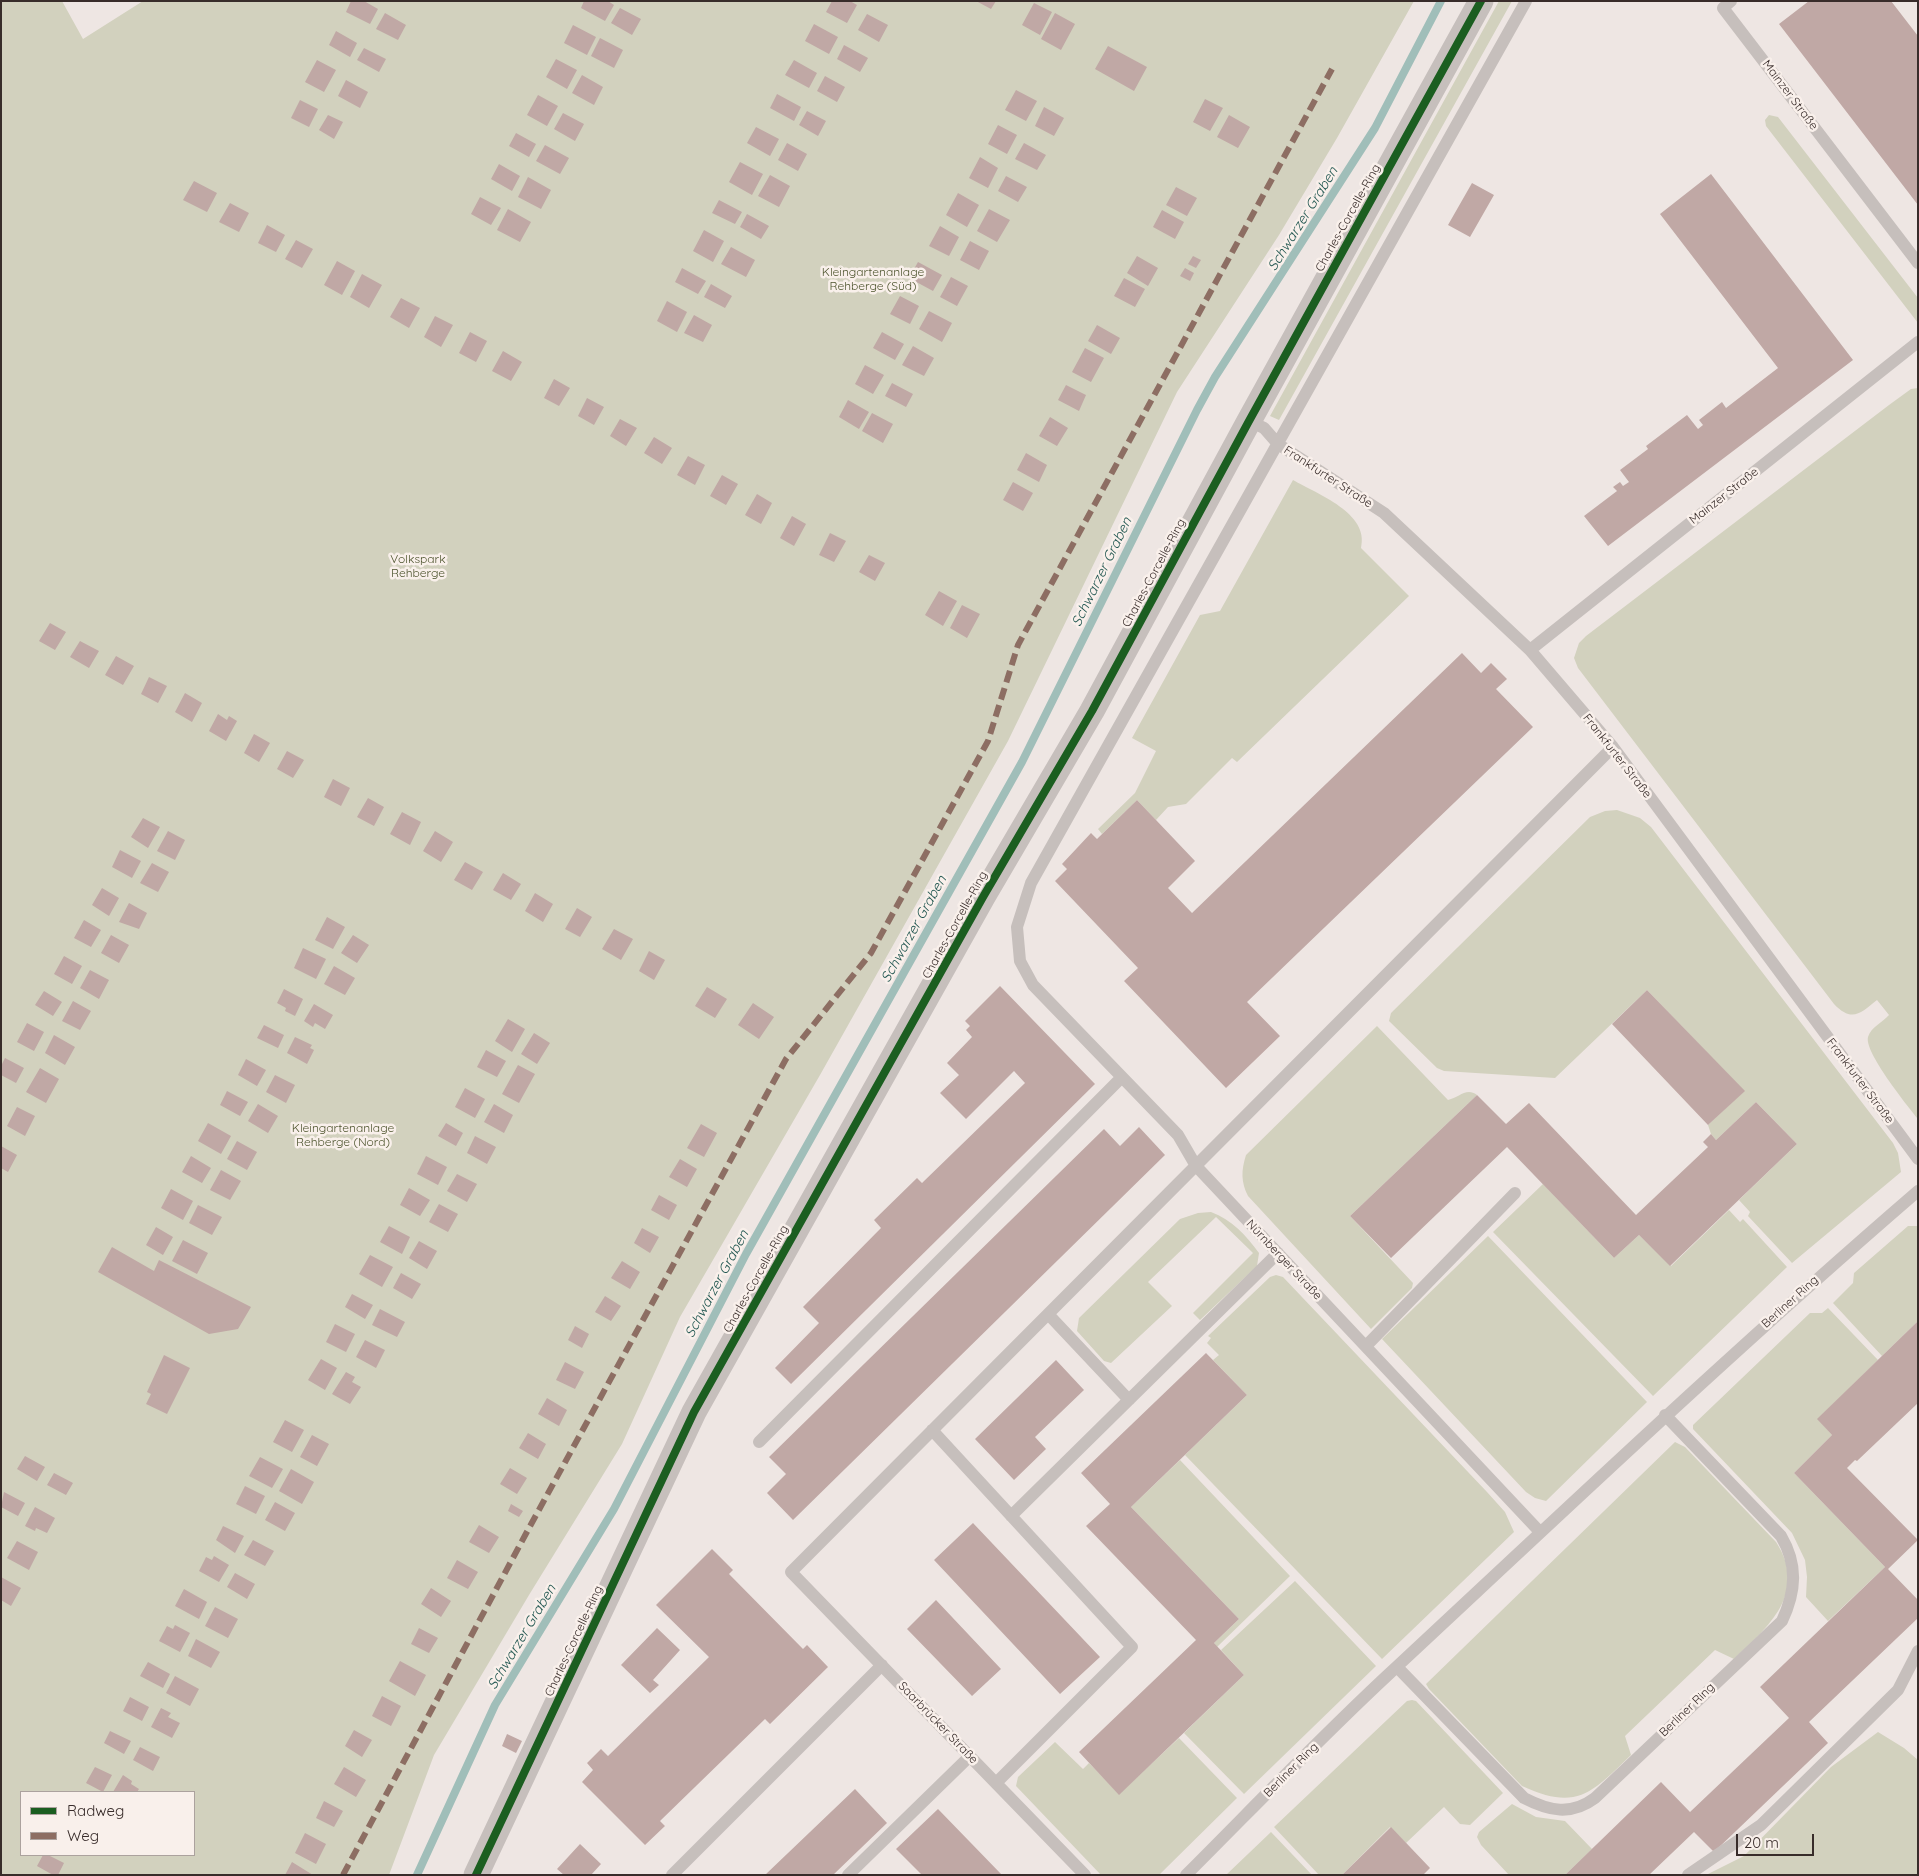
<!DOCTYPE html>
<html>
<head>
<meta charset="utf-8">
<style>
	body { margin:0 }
	#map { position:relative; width:1919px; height:1876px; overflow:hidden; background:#eee6e3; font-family:Quicksand,sans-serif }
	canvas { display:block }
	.frame { position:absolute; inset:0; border:2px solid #382c2a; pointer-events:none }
	.legend { position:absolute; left:20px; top:1791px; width:175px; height:65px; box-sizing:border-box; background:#f9f0eb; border:1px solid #aca29e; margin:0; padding:6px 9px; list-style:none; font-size:15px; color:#382c2a }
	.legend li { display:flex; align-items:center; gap:10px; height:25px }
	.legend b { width:25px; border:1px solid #aca29e }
	.scale { position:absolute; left:1736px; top:1834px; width:78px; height:22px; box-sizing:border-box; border:2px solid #382c2a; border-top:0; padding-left:6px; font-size:15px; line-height:18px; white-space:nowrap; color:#382c2a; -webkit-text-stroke:4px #f9f0eb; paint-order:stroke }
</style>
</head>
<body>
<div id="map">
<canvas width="1919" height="1876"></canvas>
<div class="frame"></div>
<ul class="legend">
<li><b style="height:6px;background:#1b5e20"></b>Radweg</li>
<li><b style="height:6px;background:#8d6e63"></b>Weg</li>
</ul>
<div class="scale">20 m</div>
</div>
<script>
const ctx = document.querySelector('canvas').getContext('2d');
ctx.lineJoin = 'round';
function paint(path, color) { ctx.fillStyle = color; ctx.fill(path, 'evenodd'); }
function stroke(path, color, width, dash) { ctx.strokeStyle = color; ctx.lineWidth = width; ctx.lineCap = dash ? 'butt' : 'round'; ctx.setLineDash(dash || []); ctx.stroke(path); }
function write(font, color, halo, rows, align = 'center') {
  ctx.font = font + ' Quicksand,sans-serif'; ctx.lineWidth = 5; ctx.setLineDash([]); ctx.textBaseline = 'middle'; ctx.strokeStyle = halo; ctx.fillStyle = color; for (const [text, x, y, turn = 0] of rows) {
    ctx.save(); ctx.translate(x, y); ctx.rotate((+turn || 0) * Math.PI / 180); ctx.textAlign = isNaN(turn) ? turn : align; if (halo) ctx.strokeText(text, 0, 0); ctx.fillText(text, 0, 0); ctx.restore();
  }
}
const green = new Path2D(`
	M1 1H62L83 39 143 1H1414L1337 138 1279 235 1177 392 1008 741 820 1075 680 1317 622 1444 529 1595 434 1755 389 1875H1ZM21 1792H194V1855H21Z
	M1499 1H1512L1279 420 1270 416Z
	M1769 115 1778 117 1918 298V323L1766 126 1765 120Z
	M1918 388V1119C1907 1105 1864 1052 1868 1037 1871 1027 1883 1022 1889 1015L1877 1000C1861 1013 1852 1023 1834 1004L1578 668 1574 658 1579 643 1586 636 1889 405 1911 389Z
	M1293 480C1317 494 1370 513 1361 548L1409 596 1237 762 1232 758 1186 804 1168 807 1156 820 1137 800 1102 834 1098 829 1135 793 1156 751 1132 738 1200 615 1220 611Z
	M1617 810 1640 818 1651 827 1893 1143 1898 1153 1901 1172 1792 1263 1748 1216 1750 1212 1739 1200 1797 1144 1756 1102 1716 1140 1711 1134 1708 1125 1744 1091 1647 990 1555 1078 1444 1071 1437 1068 1389 1021 1391 1013 1590 817 1605 811Z
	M1377 1026 1448 1100C1459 1098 1466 1087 1477 1095L1350 1216 1413 1283 1412 1288 1371 1329 1248 1196C1241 1182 1241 1171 1246 1155Z
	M1543 1184 1614 1258 1639 1235 1671 1266 1729 1210 1740 1222 1743 1219 1787 1267 1653 1396 1493 1232Z
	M1211 1212C1232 1220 1246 1235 1259 1253L1257 1266 1200 1320 1193 1313 1253 1253 1216 1217 1148 1282 1172 1306 1111 1363 1104 1361 1077 1331 1079 1318 1180 1219 1198 1213Z
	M1908 1226H1918V1321L1882 1356 1833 1303 1853 1283 1854 1273Z
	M1488 1236 1647 1402 1546 1501 1535 1498 1526 1492 1382 1339Z
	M1276 1275 1283 1277 1487 1492 1505 1512 1514 1532 1382 1659 1185 1455 1247 1395 1213 1360 1219 1355 1207 1343 1211 1338 1208 1336 1270 1277Z
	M1828 1308 1878 1360 1818 1419 1832 1435 1794 1473 1885 1567 1828 1621 1806 1597 1807 1577 1805 1560 1792 1533 1693 1429V1425L1810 1313H1822Z
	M1675 1442 1685 1447 1776 1542C1809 1593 1768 1627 1734 1659L1715 1650 1625 1736 1631 1755C1592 1792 1578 1812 1522 1786L1429 1689 1426 1684Z
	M1180 1460 1290 1576 1217 1647 1214 1643 1239 1619 1131 1507Z
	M1295 1581 1376 1666 1244 1794 1184 1733 1244 1675 1221 1650Z
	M1412 1700 1416 1701 1503 1793 1470 1825 1460 1824 1444 1807 1406 1843 1390 1827 1342 1875H1319L1274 1827 1407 1701Z
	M1878 1732 1904 1748 1918 1760V1875H1706L1744 1856 1831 1767Z
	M1179 1738 1237 1798 1159 1875H1101L1016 1786 1018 1777 1055 1742 1083 1769 1089 1763 1119 1794Z
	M1512 1804 1536 1817 1565 1821 1592 1849 1565 1875H1509L1481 1845 1477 1837 1479 1832Z
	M1271 1832 1312 1875H1226Z`);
const stream = new Path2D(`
	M417 1875 495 1705 614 1509 746 1254 1022 762 1197 410 1215 377 1375 128 1441 1`);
const building = new Path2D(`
	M351 1H364L378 9 370 24 346 12Z
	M584 1H608L614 5 605 21 581 8Z
	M832 1H850L857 5 847 23 826 12Z
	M976 1H996L991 9Z
	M1809 1H1891L1918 36V205L1779 24Z
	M1034 3 1052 12 1040 35 1022 25Z
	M620 8 641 19 632 35 611 23Z
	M385 13 406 25 398 40 376 29Z
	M1055 13 1075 24 1061 50 1041 39Z
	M867 14 888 25 879 42 858 30Z
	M814 24 838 37 829 54 805 41Z
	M573 25 596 37 587 55 564 43Z
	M336 31 357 43 350 57 329 45Z
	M600 38 623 50 614 68 591 56Z
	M844 45 868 58 860 72 837 59Z
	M1108 46 1147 67 1134 91 1095 69Z
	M364 48 386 59 379 72 357 60Z
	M556 59 577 70 567 89 546 77Z
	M317 60 336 70 324 92 305 82Z
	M794 60 817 73 809 88 785 75Z
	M582 75 603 87 594 105 572 93Z
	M825 76 845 87 837 102 817 91Z
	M346 80 368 92 360 108 338 96Z
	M1016 90 1037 101 1026 121 1005 110Z
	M777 94 801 107 794 121 770 108Z
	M538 95 558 106 547 126 527 115Z
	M1205 99 1223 108 1210 131 1193 122Z
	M300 100 318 109 309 127 291 118Z
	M1044 107 1064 118 1054 136 1035 126Z
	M807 111 826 121 818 136 799 125Z
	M563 113 584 124 575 141 554 129Z
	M328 115 343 122 334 139 319 130Z
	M1229 115 1250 127 1238 148 1217 137Z
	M998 125 1017 135 1007 154 988 144Z
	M756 127 779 139 770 156 747 143Z
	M516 133 536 144 529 157 509 146Z
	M787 143 807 154 798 171 778 160Z
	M1024 143 1046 155 1037 170 1015 159Z
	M545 145 569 158 560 174 536 161Z
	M980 157 998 168 988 188 969 178Z
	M740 162 763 174 752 195 729 182Z
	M499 164 520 176 512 191 491 179Z
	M1711 174 1853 360 1608 546 1584 516 1617 491 1613 487 1620 482 1623 486 1629 482 1620 470 1648 449 1646 446 1687 415 1698 429 1703 425 1699 420 1722 402 1726 408 1778 368 1660 214Z
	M770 175 790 186 779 207 758 196Z
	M1006 176 1027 187 1018 202 998 191Z
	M528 177 551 190 541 209 518 197Z
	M194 181 217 193 207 212 183 200Z
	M1472 183 1494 195 1470 237 1448 225Z
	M1176 187 1197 198 1187 216 1166 205Z
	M958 193 979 205 967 227 946 215Z
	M480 197 501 208 491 225 471 214Z
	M719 200 742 212 735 224 712 213Z
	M230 203 249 213 239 232 219 222Z
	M508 209 531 222 520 242 497 230Z
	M989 209 1010 220 997 242 977 231Z
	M1162 210 1184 222 1175 239 1153 227Z
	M747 214 769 226 761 239 740 227Z
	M267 225 285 235 276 252 258 243Z
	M940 226 959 237 949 256 929 246Z
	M704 230 724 241 713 262 693 251Z
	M296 240 313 249 302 268 285 259Z
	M970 241 989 251 979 270 960 260Z
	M731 247 755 260 746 277 721 264Z
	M1137 256 1158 268 1148 286 1127 273Z
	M1193 256 1201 260 1196 268 1188 264Z
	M337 261 355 271 342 295 324 285Z
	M918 262 942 275 933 291 909 278Z
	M682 268 706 281 698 294 675 282Z
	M1185 268 1194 273 1190 281 1180 276Z
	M362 274 382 285 369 308 350 297Z
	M951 277 968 286 957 306 940 297Z
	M1124 278 1145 289 1135 307 1114 296Z
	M711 284 732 296 725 308 704 297Z
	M900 296 919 306 910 324 890 314Z
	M401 298 420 308 409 328 390 317Z
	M667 301 687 312 677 332 657 321Z
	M929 311 952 323 942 342 919 329Z
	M694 315 712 325 703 342 684 333Z
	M435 316 453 325 441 347 424 337Z
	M1097 325 1120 338 1111 354 1088 341Z
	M470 332 487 341 476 362 459 353Z
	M882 332 904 344 895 360 873 348Z
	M913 346 934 358 924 376 902 365Z
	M1085 348 1104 358 1091 382 1072 372Z
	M503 351 522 362 511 381 492 371Z
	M865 365 884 375 873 394 855 384Z
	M554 379 570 388 559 406 544 398Z
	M892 383 913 394 906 407 885 396Z
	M1066 385 1086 395 1079 411 1058 400Z
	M587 398 604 407 594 425 578 416Z
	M848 400 869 412 859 429 839 417Z
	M872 413 893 424 883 443 862 431Z
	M1050 417 1068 428 1057 446 1039 436Z
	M620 419 637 428 626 446 610 436Z
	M654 437 672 448 662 464 644 453Z
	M1026 453 1047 465 1039 482 1017 470Z
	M688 456 705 465 695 485 677 475Z
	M722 475 738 484 726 505 710 496Z
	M1013 482 1033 493 1023 511 1003 500Z
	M757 494 772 503 761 524 745 515Z
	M792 516 806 524 794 546 780 538Z
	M830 533 846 541 834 562 819 555Z
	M869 555 885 563 875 581 859 572Z
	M939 591 957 601 943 626 925 615Z
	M962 605 980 614 967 638 950 628Z
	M50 623 66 632 55 650 39 641Z
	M80 641 99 651 89 668 70 657Z
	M1462 653 1481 673 1491 663 1507 679 1496 689 1533 727 1247 1002 1280 1036 1226 1088 1124 981 1138 968 1055 881 1067 869 1062 864 1091 833 1097 839 1137 800 1195 861 1168 888 1192 913Z
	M116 656 134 666 123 685 105 675Z
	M149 677 167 686 158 703 141 694Z
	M185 693 202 703 192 722 175 712Z
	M218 714 227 720 229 716 237 721 226 741 209 731Z
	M254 734 270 743 259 762 244 753Z
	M287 751 304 760 293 778 277 769Z
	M333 779 350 788 341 806 324 797Z
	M368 798 384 807 374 826 357 817Z
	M402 812 421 822 410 845 390 834Z
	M143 818 160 827 148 848 131 837Z
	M168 831 185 840 175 860 157 851Z
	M435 831 453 842 441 862 423 851Z
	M120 850 141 861 132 878 112 867Z
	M465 862 483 872 472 890 454 880Z
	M152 863 169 872 158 892 140 883Z
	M503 873 521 884 511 900 493 890Z
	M102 888 119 898 109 916 92 905Z
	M535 893 553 904 543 922 525 911Z
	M129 903 147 913 139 929 119 922Z
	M577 908 592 917 580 937 565 929Z
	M327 917 345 927 333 949 315 940Z
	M84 920 101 930 91 947 74 938Z
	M614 929 633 939 621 960 602 949Z
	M111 935 129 945 119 963 101 953Z
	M353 935 369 945 357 963 341 953Z
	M303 948 326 959 316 979 294 968Z
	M649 951 665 960 654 980 639 971Z
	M64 956 82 966 72 984 54 974Z
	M334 966 355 978 345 995 324 984Z
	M90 970 109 980 99 999 80 988Z
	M1000 986 1095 1084 791 1384 775 1368 819 1323 803 1307 881 1228 874 1220 917 1178 922 1183 1025 1083 1014 1071 966 1119 940 1093 959 1075 947 1063 972 1037 966 1030 970 1026 965 1021Z
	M707 987 727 999 715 1018 695 1006Z
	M284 989 303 999 295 1016 285 1011 286 1008 277 1003Z
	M1647 990 1745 1091 1708 1125 1612 1024Z
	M44 991 62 1002 53 1016 35 1005Z
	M73 1001 91 1011 80 1030 62 1021Z
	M753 1003 774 1017 759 1039 738 1025Z
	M314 1004 333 1015 325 1029 315 1023 313 1027 304 1021Z
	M508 1019 525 1029 512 1052 495 1041Z
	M27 1023 44 1032 34 1051 17 1042Z
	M264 1025 284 1035 278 1048 257 1038Z
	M534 1033 550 1043 537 1064 521 1054Z
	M54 1035 75 1047 65 1065 45 1053Z
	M295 1037 312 1045 310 1048 314 1050 307 1064 287 1053Z
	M486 1050 506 1061 497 1077 477 1067Z
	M5 1058 24 1068 16 1083 1 1075V1066Z
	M246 1059 266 1070 257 1086 238 1075Z
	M518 1065 535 1074 519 1103 502 1094Z
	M40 1068 59 1079 46 1103 26 1092Z
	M275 1075 295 1085 286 1103 266 1092Z
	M465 1088 485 1099 475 1118 455 1107Z
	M227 1091 248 1102 240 1116 220 1105Z
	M1477 1095 1506 1124 1529 1103 1636 1215 1708 1147 1703 1142 1711 1134 1716 1140 1756 1102 1797 1144 1670 1266 1639 1235 1614 1258 1507 1147 1391 1258 1350 1216Z
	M258 1104 278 1116 268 1133 248 1121Z
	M494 1104 513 1115 504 1133 484 1122Z
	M17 1107 35 1116 25 1136 7 1126Z
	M208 1123 231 1136 221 1154 198 1141Z
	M446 1123 463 1133 456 1146 438 1136Z
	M701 1124 717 1133 704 1157 687 1148Z
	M1139 1127 1165 1155 793 1520 767 1493 786 1474 769 1457 1104 1129 1120 1146Z
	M475 1136 496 1147 487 1164 467 1153Z
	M237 1141 257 1152 247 1170 227 1159Z
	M1 1146 17 1155 8 1172 1 1168Z
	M191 1156 211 1168 202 1183 182 1172Z
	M426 1156 447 1167 438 1185 417 1174Z
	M680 1159 697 1169 687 1187 669 1177Z
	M221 1170 241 1181 230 1200 210 1190Z
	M457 1174 477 1184 467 1202 447 1191Z
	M409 1188 430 1200 420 1216 400 1205Z
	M171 1189 193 1201 183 1220 161 1208Z
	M659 1195 677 1205 669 1220 651 1210Z
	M439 1204 458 1214 448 1232 429 1222Z
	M198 1205 222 1217 212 1235 189 1223Z
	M389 1226 410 1237 402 1254 380 1242Z
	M156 1227 173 1237 163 1255 146 1245Z
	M642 1228 659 1237 650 1253 634 1243Z
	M183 1240 208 1253 197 1274 172 1261Z
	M419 1241 437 1251 427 1269 409 1258Z
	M112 1247 154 1271 159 1260 251 1307 238 1329 209 1334 98 1272Z
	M370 1255 393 1267 382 1287 359 1274Z
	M622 1261 640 1272 630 1289 611 1278Z
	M401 1273 421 1284 412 1299 393 1288Z
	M352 1294 373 1305 365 1319 345 1307Z
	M605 1296 621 1306 611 1321 595 1312Z
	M380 1309 405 1322 397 1337 372 1325Z
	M1918 1321V1403L1857 1461 1855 1460 1847 1468 1918 1540 1888 1569 1918 1600V1618L1809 1722 1828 1743 1714 1852 1694 1832 1649 1875H1565L1661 1782 1690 1812 1789 1718 1760 1687 1885 1567 1794 1473 1832 1435 1817 1419Z
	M335 1324 355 1334 346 1352 326 1342Z
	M575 1326 589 1334 582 1348 568 1340Z
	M365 1340 385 1350 376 1368 356 1357Z
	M1206 1353 1247 1395 1131 1507 1239 1619 1214 1643 1244 1675 1119 1795 1079 1752 1196 1640 1086 1526 1110 1504 1081 1473Z
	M164 1355 190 1368 167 1414 146 1404 151 1394 147 1392Z
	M321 1359 337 1368 325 1390 308 1380Z
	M1056 1360 1084 1390 1035 1437 1046 1449 1014 1480 975 1439Z
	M565 1362 584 1372 575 1389 556 1380Z
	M346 1372 355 1377 352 1382 361 1387 350 1404 332 1394Z
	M547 1398 567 1410 559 1426 538 1414Z
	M285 1420 304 1430 292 1452 273 1442Z
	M528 1433 546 1444 538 1459 519 1448Z
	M312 1435 329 1444 317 1466 300 1457Z
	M25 1456 45 1467 37 1481 17 1469Z
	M260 1457 283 1469 272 1488 249 1476Z
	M510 1468 527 1478 517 1494 500 1484Z
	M291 1469 314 1482 302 1504 279 1491Z
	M54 1473 73 1483 66 1495 47 1485Z
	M245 1486 265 1496 256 1514 236 1504Z
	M4 1492 25 1503 18 1516 1 1507Z
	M275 1502 295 1513 285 1531 265 1520Z
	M511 1504 523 1511 519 1517 508 1511Z
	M35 1507 55 1518 47 1533 36 1528 35 1531 25 1526Z
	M973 1523 1100 1657 1060 1694 934 1560Z
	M479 1525 499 1537 489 1553 469 1542Z
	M223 1526 244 1536 235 1553 216 1540Z
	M253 1540 274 1551 265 1566 244 1555Z
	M17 1541 38 1552 29 1570 7 1558Z
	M712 1549 733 1570 729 1574 803 1649 807 1645 828 1667 770 1724 765 1719 660 1821 665 1826 645 1845 582 1782 593 1770 587 1763 601 1749 608 1756 709 1657 656 1605Z
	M214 1556 229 1565 219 1582 199 1571 206 1557 212 1560Z
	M457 1560 478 1572 468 1589 447 1578Z
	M235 1573 255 1584 247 1599 227 1587Z
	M1 1577 21 1588 11 1606 1 1600Z
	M431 1588 451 1601 441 1617 421 1604Z
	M184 1589 207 1602 199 1619 175 1606Z
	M936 1600 1001 1669 972 1696 907 1629Z
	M215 1607 238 1619 228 1638 205 1626Z
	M175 1625 190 1633 180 1652 159 1641 167 1626 173 1629Z
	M419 1628 438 1638 429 1653 411 1644Z
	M657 1628 680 1650 653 1680 659 1685 650 1693 621 1665Z
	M196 1639 220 1652 211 1668 188 1656Z
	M400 1661 426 1675 415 1696 389 1681Z
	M148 1662 170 1674 163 1688 140 1676Z
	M175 1676 199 1689 190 1706 166 1693Z
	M382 1696 401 1706 391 1726 372 1716Z
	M130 1697 149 1707 142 1721 123 1711Z
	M161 1708 171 1713 168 1717 180 1723 172 1738 151 1727Z
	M354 1730 372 1740 362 1757 345 1746Z
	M110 1731 131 1741 124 1754 104 1743Z
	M507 1734 522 1741 516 1753 502 1746Z
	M140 1747 160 1757 153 1771 133 1760Z
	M95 1767 112 1775 103 1792 86 1783Z
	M344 1767 366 1780 356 1797 334 1784Z
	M123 1775 132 1781 131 1784 139 1789 137 1792H113Z
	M855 1789 887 1823 833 1875H765Z
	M324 1801 343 1811 334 1827 316 1818Z
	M938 1809 1002 1875H922L896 1849Z
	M1391 1827 1430 1868 1423 1875H1342Z
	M305 1833 326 1844 316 1864 295 1853Z
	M580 1844 601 1864 591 1875H564L557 1869Z
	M43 1855H48L64 1863 58 1875H53L37 1866Z
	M292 1862 313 1875H285Z`);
const lane = new Path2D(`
	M1526 1 1031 883 1017 927 1020 961 1033 985 1178 1135 1196 1166 1540 1532
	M1731 1 1723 8 1918 263
	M1249 421 1264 428 1278 444 1384 513 1530 650 1613 747 1918 1159
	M1530 650 1918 342
	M1048 1314 1129 1400
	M1366 1346 1515 1193
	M932 1430 1132 1647 996 1783
	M759 1442 1122 1077
	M1011 1516 1278 1253
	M1397 1667 1524 1798C1549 1811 1571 1816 1595 1798L1782 1621C1796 1591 1798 1565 1781 1536L1665 1415
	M672 1875 882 1665
	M848 1875 970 1756
	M1085 1875 791 1572 1613 747
	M1186 1875C1253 1808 1320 1738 1390 1673 1564 1511 1737 1347 1918 1191
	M1688 1875 1761 1825 1898 1690 1918 1651`);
const street = new Path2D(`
	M476 1875 694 1412 983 897 1092 711 1249 421 1481 1`);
const quiet = new Path2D(`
	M343 1875 529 1528 786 1059 871 953 988 741 1018 645 1332 69`);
const cycleway = new Path2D(`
	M476 1875 694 1412 983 897 1092 711 1249 421 1481 1`);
const streetNames = [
	["Mainzer Straße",1790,95,53],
	["Charles-Corcelle-Ring",1348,218,-61],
	["Frankfurter Straße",1328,477,33],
	["Mainzer Straße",1724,496,-38],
	["Charles-Corcelle-Ring",1154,573,-62],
	["Frankfurter Straße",1617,756,52],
	["Charles-Corcelle-Ring",955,925,-61],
	["Frankfurter Straße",1860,1081,53],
	["Nürnberger Straße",1284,1260,47],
	["Charles-Corcelle-Ring",756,1279,-61],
	["Berliner Ring",1790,1302,-42],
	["Charles-Corcelle-Ring",574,1641,-65],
	["Berliner Ring",1687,1710,-44],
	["Saarbrücker Straße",938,1723,46],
	["Berliner Ring",1291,1770,-45]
];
const parkNames = [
	["Kleingartenanlage",873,272],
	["Rehberge (Süd)",873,286],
	["Volkspark",418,559],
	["Rehberge",418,573],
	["Kleingartenanlage",343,1128],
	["Rehberge (Nord)",343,1142]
];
const waterNames = [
	["Schwarzer Graben",1303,219,-58],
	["Schwarzer Graben",1102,572,-64],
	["Schwarzer Graben",914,929,-61],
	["Schwarzer Graben",717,1284,-62],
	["Schwarzer Graben",522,1637,-59]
];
paint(green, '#d2d1be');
stroke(stream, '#a0beb9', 8);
paint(building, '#c0a8a5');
stroke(lane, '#c6bfbc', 12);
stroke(street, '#c6bfbc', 25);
stroke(quiet, '#8d6e63', 6, [12, 6]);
stroke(cycleway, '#1b5e20', 8);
write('12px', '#382c2a', '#f9f0eb', streetNames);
write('12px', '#4e552f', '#f9f0eb', parkNames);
write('italic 14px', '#225751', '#f9f0eb', waterNames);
</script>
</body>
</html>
